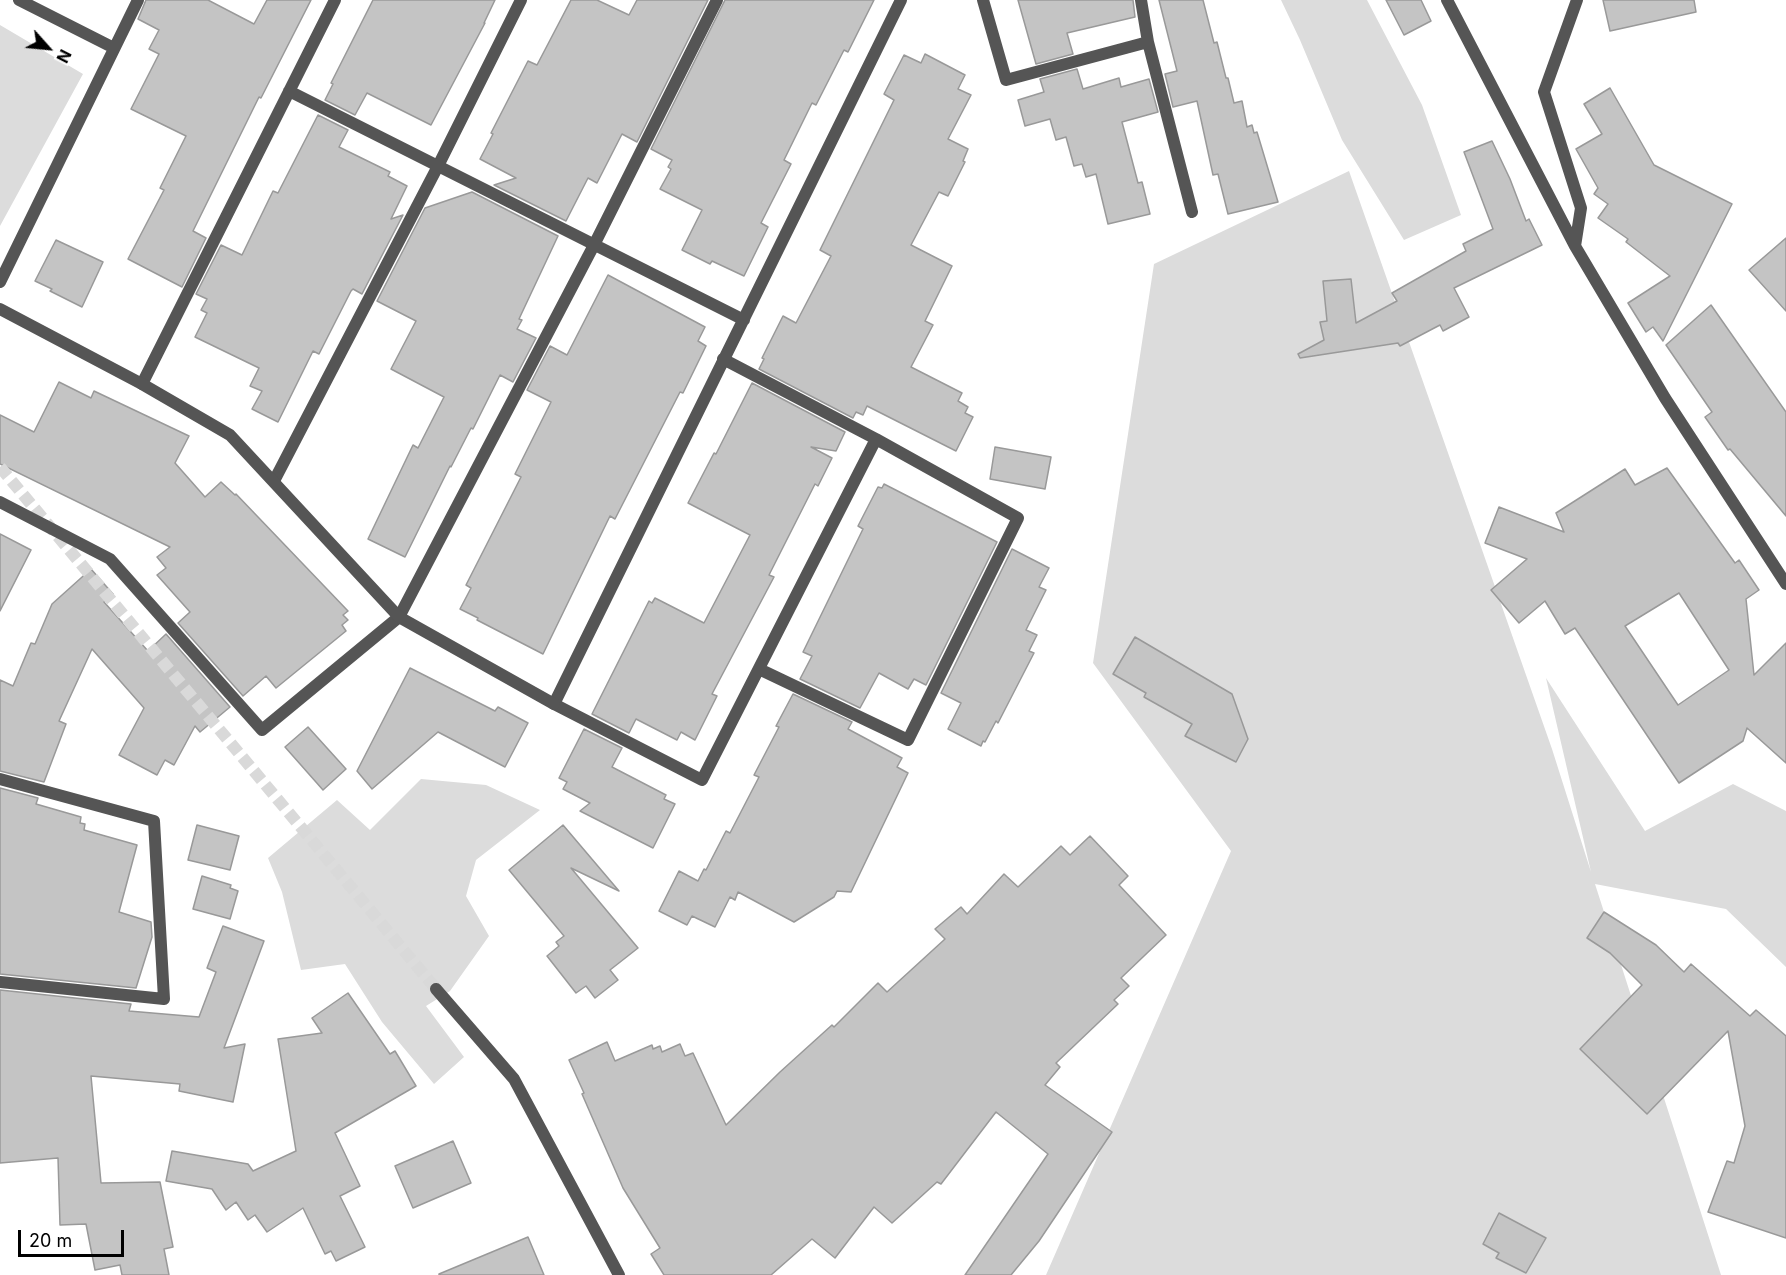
<!DOCTYPE html>
<html>
<head>
<meta charset="utf-8">
<style>
	body { margin:0 }
	#map { position:relative; width:1786px; height:1275px; overflow:hidden; background:#fff; font-family:Inter,sans-serif }
	canvas { display:block }
	.north { position:absolute; left:18px; top:18px; width:60px; height:60px; -webkit-text-stroke:4px #fff; paint-order:stroke; rotate:117deg; font-size:16px; font-weight:700; line-height:24px; text-align:center; color:#000 }
	.north::after { content:''; display:block; margin:auto; width:21px; height:27px; background:#000; clip-path:polygon(50% 0,100% 100%,50% 72%,0 100%) }
	.scale { position:absolute; left:18px; top:1230px; width:106px; height:27px; box-sizing:border-box; border:3px solid #000; border-top:0; padding-left:8px; font-size:18px; line-height:21px; white-space:nowrap; color:#000; -webkit-text-stroke:4px #fff; paint-order:stroke }
</style>
</head>
<body>
<div id="map">
<canvas width="1786" height="1275"></canvas>
<div class="north">N</div>
<div class="scale">20 m</div>
</div>
<script>
const ctx = document.querySelector('canvas').getContext('2d');
ctx.lineJoin = 'round';
function paint(path, color) { ctx.fillStyle = color; ctx.fill(path, 'evenodd'); }
function stroke(path, color, width, dash) { ctx.strokeStyle = color; ctx.lineWidth = width; ctx.lineCap = dash ? 'butt' : 'round'; ctx.setLineDash(dash || []); ctx.stroke(path); }
const green = new Path2D(`
	M1281 0H1367L1422 105 1461 215 1404 240 1342 140 1300 40Z
	M0 25 83 74 0 226Z
	M1349 171 1552 749 1591 872 1546 678 1645 831 1733 784 1786 811V967L1726 909 1595 884 1721 1275H1046L1231 851 1093 663 1154 264Z
	M421 779 486 785 540 810 476 860 466 896 489 936 450 991 426 1006 464 1057 434 1084 382 1022 345 964 301 970 282 892 268 858 337 800 370 830Z`);
const building = new Path2D(`
	M146 0H208L254 24 267 0H311L261 98 259 97 193 231 206 238 182 287 128 259 164 190 160 188 186 136 131 109 159 54 149 49 159 30 138 19Z
	M373 0H495L484 23H485L431 125 367 93 355 115 325 100 333 84 331 83Z
	M571 0H597L629 15 637 0H708L637 142 622 134 597 183 588 178 566 221 494 185 516 178 480 159 493 134 491 133 528 61 537 65Z
	M725 0H874L848 52 844 50 816 105 812 103 784 160 791 164 761 223 768 227 744 276 712 261 710 264 682 250 702 210 660 189 671 169 668 167 672 160 651 149Z
	M1018 0H1133L1135 17 1067 33 1073 54 1036 64Z
	M1159 0H1203L1214 43 1217 42 1226 78H1228L1234 103 1242 101 1247 127 1252 125 1254 133 1257 132 1278 202 1228 214 1218 174 1213 175 1197 101 1173 107 1165 74 1177 71Z
	M1386 0H1421L1431 21 1404 35Z
	M1603 0H1694L1696 12 1610 31Z
	M925 54 965 75 958 89 971 95 948 139 968 149 963 161 965 162 948 196 939 192 911 245 952 266 925 321 933 325 911 367 962 393 958 401 968 407 965 413 973 417 956 451 867 406 863 415 856 412 853 418 759 369 764 359 762 358 783 316 796 323 831 256 820 250 894 100 884 94 904 55 921 63Z
	M1077 69 1083 89 1119 78 1121 87 1149 79 1158 112 1122 122 1138 183 1142 182 1150 214 1108 224 1096 174 1086 177 1082 164 1074 166 1066 137 1056 140 1050 119 1025 126 1018 100 1044 92 1040 79Z
	M1610 88 1654 165 1732 204 1663 341 1653 327 1646 332 1628 303 1670 276 1626 242 1628 239 1598 218 1608 204 1594 194 1598 188 1576 149 1602 134 1584 104Z
	M318 115 348 130 339 147 390 172 388 176 407 186 391 219 403 215 362 294 353 289 351 291 319 354 313 351 278 422 252 409 262 391 250 386 259 368 195 337 207 313 201 310 207 299 196 294 221 245 242 255 273 191 278 193Z
	M1492 141 1510 179 1526 221 1529 219 1542 245 1454 288 1469 317 1443 331 1440 325 1400 346 1398 343 1300 358 1298 354 1324 340 1320 322 1327 321 1323 281 1351 279 1356 323 1397 301 1392 293 1466 251 1463 244 1493 229 1464 152Z
	M472 192 558 236 519 319 522 320 517 329 536 338 513 382 500 375 473 429 471 428 451 467 450 466 405 557 368 539 413 445 418 448 444 397 391 369 416 321 377 301 425 208Z
	M1786 238V311L1749 270Z
	M56 240 103 262 82 307 50 291 52 289 35 281Z
	M608 275 705 327 698 341 706 346 683 393 680 392 615 519 610 516 543 654 477 620 478 618 460 609 471 588 466 585 521 477 515 474 551 402 527 390 550 346 567 355Z
	M1711 305 1786 412V516L1730 449 1728 450 1705 417 1712 412 1666 345Z
	M59 382 91 398 94 391 189 436 175 463 205 497 221 482 235 495 236 494 348 611 343 615 348 620 342 625 346 631 276 688 266 676 243 696 178 623 190 612 157 575 166 568 157 557 170 547 0 464V415L34 432Z
	M752 383 845 432 836 451 811 447 832 458 818 486 815 484 769 575 774 577 712 694 717 696 695 740 681 732 677 740 636 719 629 733 592 714 649 601 652 603 655 598 704 623 750 535 688 503 714 453 716 454Z
	M995 447 1051 457 1045 489 990 479Z
	M1667 468 1735 563 1739 560 1759 590 1746 599 1754 675 1786 643V763L1747 728 1743 741 1679 783 1575 628 1565 634 1545 601 1519 623 1491 590 1527 559 1485 543 1499 507 1564 532 1556 513 1625 469 1635 485ZM1679 593 1729 670 1678 705 1625 626Z
	M884 484 997 542 926 685 914 679 908 689 879 673 860 708 800 679 812 656 803 652 863 529 858 526 878 487 882 488Z
	M0 534 31 550 0 611Z
	M1012 549 1049 568 1039 587 1046 590 1026 630 1037 635 1029 651 1034 653 998 723 996 721 985 742 983 741 981 746 948 729 961 703 941 693Z
	M91 569 113 594 104 602 148 651 166 634 230 707 200 732 195 726 174 765 165 760 157 775 119 755 144 708 92 649 59 721 66 724 44 782 0 771V680L13 686 31 643 35 644 52 604Z
	M1135 637 1232 694 1248 739 1236 762 1185 736 1192 724 1144 697 1146 693 1113 674Z
	M410 668 495 711 498 707 528 723 505 767 438 732 372 789 357 771Z
	M793 694 852 722 848 729 902 758 897 767 908 773 851 892 837 891 834 897 794 922 738 892 735 900 730 897 715 927 692 916 687 925 659 911 679 871 698 881 704 869 706 870 726 831 730 833 759 777 754 775 779 727 776 726Z
	M308 727 346 769 323 790 285 747Z
	M584 729 622 748 612 767 666 795 664 799 675 804 653 848 580 811 590 803 563 789 567 782 559 778Z
	M0 788 38 798 36 804 81 817 80 823 85 824 84 830 137 845 119 912 151 922 152 937 136 988 0 974Z
	M197 825 239 836 230 870 188 860Z
	M563 825 619 891 571 868 638 948 610 970 618 980 595 998 586 986 576 993 547 956 559 946 556 942 564 936 509 870Z
	M1090 836 1128 876 1119 885 1166 935 1121 978 1129 986 1114 1000 1118 1004 1056 1063 1060 1067 1045 1085 1112 1132 1039 1241 1011 1275H965L1048 1154 996 1112 941 1184 937 1182 892 1223 874 1207 835 1258 812 1239 771 1275H664L651 1254 660 1248 623 1188 582 1094 584 1093 569 1060 607 1042 615 1061 652 1045 653 1049 660 1046 662 1052 680 1044 685 1056 693 1053 726 1125 780 1072 832 1025 834 1027 878 983 887 992 945 939 935 929 961 907 967 914 1004 874 1018 887 1061 846 1070 855Z
	M202 876 231 885 230 888 238 891 230 919 193 909Z
	M1604 912 1656 945 1684 972 1691 964 1750 1016 1756 1010 1786 1036V1238L1708 1212 1727 1161 1734 1163 1745 1126 1728 1031 1647 1114 1580 1049 1642 985 1610 953 1587 938Z
	M223 926 264 941 224 1048 245 1044 233 1102 179 1091 180 1084 91 1076 101 1183 160 1182 173 1247 164 1249 169 1275H122L120 1265 95 1270 86 1224 60 1225 58 1158 0 1163V990L131 1004 129 1011 199 1017 216 972 207 968Z
	M348 993 390 1054 395 1051 416 1086 335 1133 360 1186 340 1196 365 1247 336 1261 331 1251 325 1254 303 1208 267 1232 255 1215 248 1220 236 1202 226 1210 212 1189 166 1181 172 1151 248 1164 253 1171 296 1151 278 1039 322 1033 312 1018Z
	M453 1141 471 1183 413 1208 395 1166Z
	M1499 1213 1546 1238 1526 1273 1496 1258 1499 1253 1483 1244Z
	M528 1237 544 1275H439V1274Z`);
const minorTunnel = new Path2D(`
	M0 467 436 989`);
const minor = new Path2D(`
	M19 0 114 48
	M983 0 1006 80 1148 42
	M1141 0 1148 42 1192 212
	M1447 0 1575 246 1665 398 1786 584
	M289 91 744 320
	M1575 246 1581 208 1544 92 1577 0
	M0 282 138 0
	M723 359 876 439 1018 518 908 740 759 669
	M142 384 335 0
	M876 439 702 780 554 704 901 0
	M274 481 438 166 521 0
	M0 502 110 559 262 730 399 617 594 245 717 0
	M0 779 154 821 164 999 0 982
	M436 989 514 1079 619 1275`);
const tertiary = new Path2D(`
	M0 309 142 384 230 435 399 617 554 704`);
paint(green, '#dcdcdc');
paint(building, '#c4c4c4');
stroke(building, '#999', 1.5);
stroke(minorTunnel, '#d9d9d9', 12, [12, 6]);
stroke(minor, '#555', 12);
stroke(tertiary, '#555', 12);
</script>
</body>
</html>
